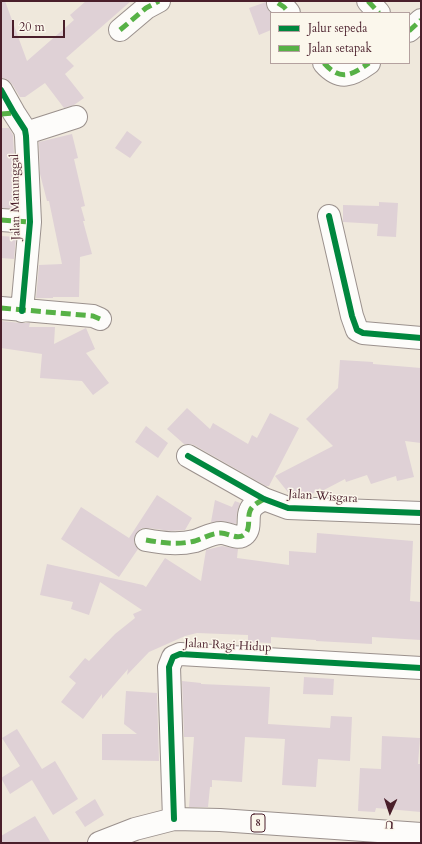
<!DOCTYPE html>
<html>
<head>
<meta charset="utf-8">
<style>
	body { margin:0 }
	#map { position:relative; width:422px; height:844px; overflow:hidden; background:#efe8dc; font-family:Cardo,serif }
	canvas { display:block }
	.frame { position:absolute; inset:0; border:2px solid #4a1f2b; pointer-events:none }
	.legend { position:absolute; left:270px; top:12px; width:140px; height:52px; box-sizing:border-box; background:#fbf7ec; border:1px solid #b4a19f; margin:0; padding:5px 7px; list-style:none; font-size:12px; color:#4a1f2b }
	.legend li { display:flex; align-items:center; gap:8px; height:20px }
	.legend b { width:20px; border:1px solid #b4a19f }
	.north { position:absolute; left:370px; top:792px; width:40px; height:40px; -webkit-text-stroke:3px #fbf7ec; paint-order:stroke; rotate:183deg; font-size:11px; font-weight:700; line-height:16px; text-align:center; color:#4a1f2b }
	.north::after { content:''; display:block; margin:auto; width:14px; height:18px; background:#4a1f2b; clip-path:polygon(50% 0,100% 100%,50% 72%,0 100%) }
	.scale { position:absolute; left:12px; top:20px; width:53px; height:18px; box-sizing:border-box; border:2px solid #4a1f2b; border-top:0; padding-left:5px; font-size:12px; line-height:14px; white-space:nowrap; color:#4a1f2b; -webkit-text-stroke:3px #fbf7ec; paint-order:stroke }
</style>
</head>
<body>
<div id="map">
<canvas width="422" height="844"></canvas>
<div class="frame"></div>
<ul class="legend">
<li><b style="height:5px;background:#00873e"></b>Jalur sepeda</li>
<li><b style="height:5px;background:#57b146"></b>Jalan setapak</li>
</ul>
<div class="north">U</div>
<div class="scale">20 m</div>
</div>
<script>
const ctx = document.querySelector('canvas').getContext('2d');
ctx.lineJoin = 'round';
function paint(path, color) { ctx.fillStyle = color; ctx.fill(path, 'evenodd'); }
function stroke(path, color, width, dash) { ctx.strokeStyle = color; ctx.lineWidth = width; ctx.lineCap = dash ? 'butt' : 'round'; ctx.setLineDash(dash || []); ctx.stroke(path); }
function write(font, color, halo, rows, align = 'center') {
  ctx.font = font + ' Cardo,serif'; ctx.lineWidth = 3; ctx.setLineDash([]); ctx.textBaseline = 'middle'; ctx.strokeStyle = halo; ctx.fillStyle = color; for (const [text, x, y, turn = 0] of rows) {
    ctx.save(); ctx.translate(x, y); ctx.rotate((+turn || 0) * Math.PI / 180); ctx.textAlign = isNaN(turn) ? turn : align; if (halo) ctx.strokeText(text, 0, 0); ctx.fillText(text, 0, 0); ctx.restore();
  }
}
const building = new Path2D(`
	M1 1H5L27 61 74 20 70 15 86 1H131L66 58 74 66 65 74 84 98 74 105 64 108 45 83 25 97H20L12 84 7 79 1 78Z
	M266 2 267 8 271 13V30L259 35 249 8Z
	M1 128H9L13 135 17 209 1 208Z
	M127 131 142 142 130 158 115 148Z
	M72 134 78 158 74 159 85 206 81 207 85 221H83L92 254 80 257 79 297H53V298H36L39 265 62 264 49 201H47L40 174 39 142Z
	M379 202 398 203 396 237 377 236 378 224 343 222V205L379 206Z
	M1 236 16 237 14 259 1 258Z
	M1 321 21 323H30L29 327H55L54 344 86 328 95 349 86 353 109 383 93 395 82 381 40 378 42 354 1 348Z
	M340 360 373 362V364L421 368V443L405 441 414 477 397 481 396 476 371 484 367 475 346 482 345 479 322 491 320 488 310 496H291L275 476 333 446 306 419 338 388Z
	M187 408 210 429 213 423 248 444 252 435 257 438 270 413 299 428 269 486H266L194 445 190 444H184L167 429Z
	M146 426 168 443 158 458 135 442Z
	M157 495 192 518 185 530 171 531 148 528H142L137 532 134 538V544L138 549 119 577 61 539 81 507 129 538Z
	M215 500 232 507 235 501 240 503 237 512 236 524 222 521 211 522Z
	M317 533 413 541 410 601 421 602V640L372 637V644L316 641V640L271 637V643L248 642V635L197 633 185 636 149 652 127 675 128 669 102 699V694L83 719 61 702 76 683 69 677 85 658 89 661 115 634 135 618 133 614 142 610 100 582 89 615 71 609 73 602 40 595 47 564 143 585 146 587 165 558 201 581 206 550 222 546 238 549 237 558 289 565V551L316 553Z
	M304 677 334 679 333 695 303 694Z
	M182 681 201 683V684L270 687 268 724 330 728 331 716 352 717 350 761 318 759 316 787 282 785 285 739 245 737 242 782 212 780V787H210L208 807H189L194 737H184Z
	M126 691 157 693 159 761 102 760V734H137L124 724Z
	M17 729 42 769 55 761 78 799 53 815 32 780 10 794 1 778 20 766 2 738Z
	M382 736 420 738 418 764H421V812L376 808 375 812 358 811 360 768 381 769Z
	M95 799 104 815 85 827 75 812Z
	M35 816 51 843H1V836Z`);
const minor = new Path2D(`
	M368 1 379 13
	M278 3 284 7 289 13
	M120 30 146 8 159 1
	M409 31 421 20
	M324 63C340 81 351 76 369 63
	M1 90 14 113 25 130 26 136 30 222 22 311
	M26 133 76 117
	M329 216 352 316 357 330 363 333 421 338
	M1 220 30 222
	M1 308 93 316 100 319
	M188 456 264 499 288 508 421 513
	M146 540C163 543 178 545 195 541 204 538 212 533 221 533 229 533 238 541 245 534 251 528 247 518 250 511 252 505 259 502 264 499
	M174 819 169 667 173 657 180 654 421 668`);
const highway = new Path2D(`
	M99 843 135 829 174 819 220 820 421 834`);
const quiet = new Path2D(`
	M368 1 379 13
	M278 3 284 7 289 13
	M120 30 146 8 159 1
	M409 31 421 20
	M324 63C340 81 351 76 369 63
	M1 114 14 113
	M1 220 30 222
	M1 308 93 316 100 319
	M146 540C163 543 178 545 195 541 204 538 212 533 221 533 229 533 238 541 245 534 251 528 247 518 250 511 252 505 259 502 264 499`);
const cycleway = new Path2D(`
	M1 90 14 113 25 130 26 136 30 222 22 311
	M329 216 352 316 357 330 363 333 421 338
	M188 456 264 499 288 508 421 513
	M174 819 169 667 173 657 180 654 421 668`);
const shields = [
	[258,823,14]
];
const shieldNames = [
	["8",258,823]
];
const streetNames = [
	["Jalan Manunggal",16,197,-91],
	["Jalan Wisgara",323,497,4],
	["Jalan Ragi Hidup",228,646,3]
];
paint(building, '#dfd1d6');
stroke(minor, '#9b918d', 24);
stroke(highway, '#9b918d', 24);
stroke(minor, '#fdfcfa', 22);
stroke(highway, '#fdfcfa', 22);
stroke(quiet, '#57b146', 5, [10, 5]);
stroke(cycleway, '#00873e', 6);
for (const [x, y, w] of shields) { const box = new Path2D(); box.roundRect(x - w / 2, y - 9, w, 18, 3); ctx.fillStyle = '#fbf7ec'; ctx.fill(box); stroke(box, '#4a1f2b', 1); }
write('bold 11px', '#4a1f2b', null, shieldNames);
write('12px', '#4a1f2b', '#fbf7ec', streetNames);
</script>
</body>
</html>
